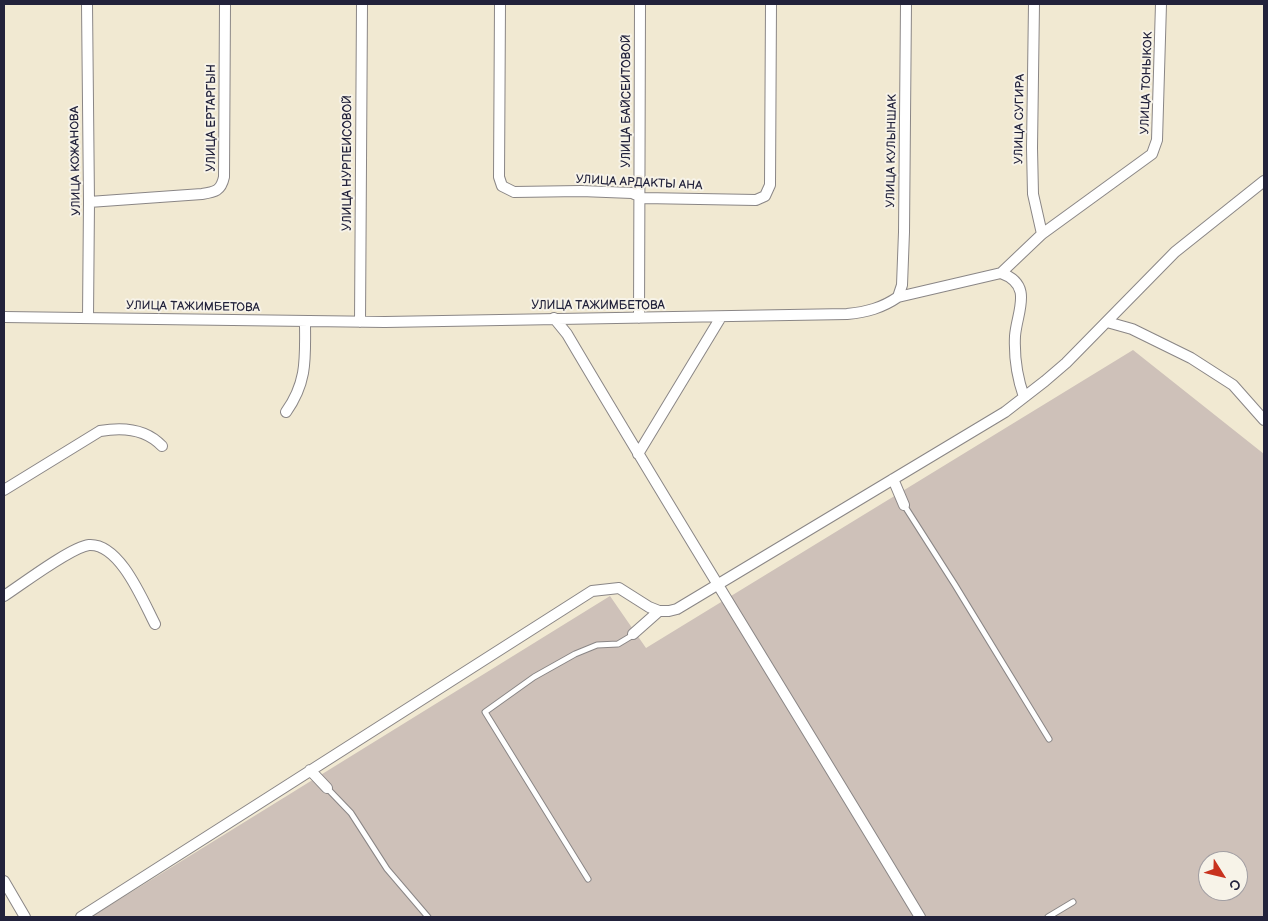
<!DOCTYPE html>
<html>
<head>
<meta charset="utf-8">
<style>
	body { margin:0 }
	#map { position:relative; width:1268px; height:921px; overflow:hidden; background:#f1e9d2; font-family:"Balsamiq Sans",sans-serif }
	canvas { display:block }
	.frame { position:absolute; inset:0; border:5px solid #22223b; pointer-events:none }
	.north { position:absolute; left:1198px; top:851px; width:50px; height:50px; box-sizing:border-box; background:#f7f3e8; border:1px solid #a29fa3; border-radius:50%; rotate:126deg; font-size:14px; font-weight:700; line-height:20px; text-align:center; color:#22223b }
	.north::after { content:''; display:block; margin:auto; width:18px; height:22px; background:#c8321e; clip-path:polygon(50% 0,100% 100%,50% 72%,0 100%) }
</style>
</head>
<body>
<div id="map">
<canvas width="1268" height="921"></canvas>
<div class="frame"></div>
<div class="north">С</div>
</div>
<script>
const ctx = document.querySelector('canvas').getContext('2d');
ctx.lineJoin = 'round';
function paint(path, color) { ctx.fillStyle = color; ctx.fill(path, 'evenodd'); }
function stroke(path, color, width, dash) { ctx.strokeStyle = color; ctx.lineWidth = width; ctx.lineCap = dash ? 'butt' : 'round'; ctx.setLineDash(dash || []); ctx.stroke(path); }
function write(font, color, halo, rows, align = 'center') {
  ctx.font = font + ' "Balsamiq Sans",sans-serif'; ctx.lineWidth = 4; ctx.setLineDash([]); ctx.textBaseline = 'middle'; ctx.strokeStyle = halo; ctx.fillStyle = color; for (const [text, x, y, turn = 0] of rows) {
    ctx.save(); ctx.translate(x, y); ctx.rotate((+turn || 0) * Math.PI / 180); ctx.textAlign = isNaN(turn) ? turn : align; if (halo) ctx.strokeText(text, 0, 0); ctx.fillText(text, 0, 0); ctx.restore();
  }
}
const industrial = new Path2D(`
	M1133 350 1264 454V917H91L610 596 646 648ZM1208 861H1238V891H1208Z`);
const service = new Path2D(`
	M904 505 955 585 1049 739
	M327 788 351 813 387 869 428 917
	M588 879 485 712 534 677 575 654 597 645 618 644 633 635
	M1048 917 1073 902`);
const minor = new Path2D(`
	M87 4 89 202 88 317
	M500 4 499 177 502 186 514 192 581 191 632 193 643 198 756 200 765 196 770 185 771 4
	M1034 4 1032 148 1033 194 1042 234
	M89 202 202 194C215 192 221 191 224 177L225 4
	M1001 273C1034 285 1017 311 1015 336 1014 357 1017 377 1024 397
	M898 297 902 285 904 232 906 4
	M4 317 385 322 847 314C867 312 882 308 898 297L1001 273 1042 234 1152 154 1157 140 1161 4
	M554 318 567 334C682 529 803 722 920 917
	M639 318 640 4
	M360 322 362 4
	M1107 322 1132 329 1191 358 1233 385 1264 420
	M286 412C308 381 305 357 305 321
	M638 454 721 317
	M893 479 904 505
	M4 490 100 431C122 427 146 429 162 446
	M4 596C21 585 71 547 89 545 120 543 143 601 155 624
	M633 634 659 611
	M310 770 327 788
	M4 881 25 917
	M81 917 592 591 619 588 649 607 659 611H669L677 609 1005 412 1045 381 1066 363 1175 252 1264 181`);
const streetNames = [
	["УЛИЦА ТОНЫКОК",1147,83,-88],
	["УЛИЦА БАЙСЕИТОВОЙ",627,101,-90],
	["УЛИЦА ЕРТАРГЫН",212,118,-90],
	["УЛИЦА СУГИРА",1020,119,-89],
	["УЛИЦА КУЛЫНШАК",892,151,-89],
	["УЛИЦА КОЖАНОВА",76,161,-91],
	["УЛИЦА НУРПЕИСОВОЙ",348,163,-90],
	["УЛИЦА АРДАКТЫ АНА",639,183,3],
	["УЛИЦА ТАЖИМБЕТОВА",598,306],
	["УЛИЦА ТАЖИМБЕТОВА",193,307,1]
];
paint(industrial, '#cec1b9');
stroke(service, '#8a8686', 7);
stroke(minor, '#8a8686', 12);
stroke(service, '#fff', 5);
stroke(minor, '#fff', 10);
write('12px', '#22223b', '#f7f3e8', streetNames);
</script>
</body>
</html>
